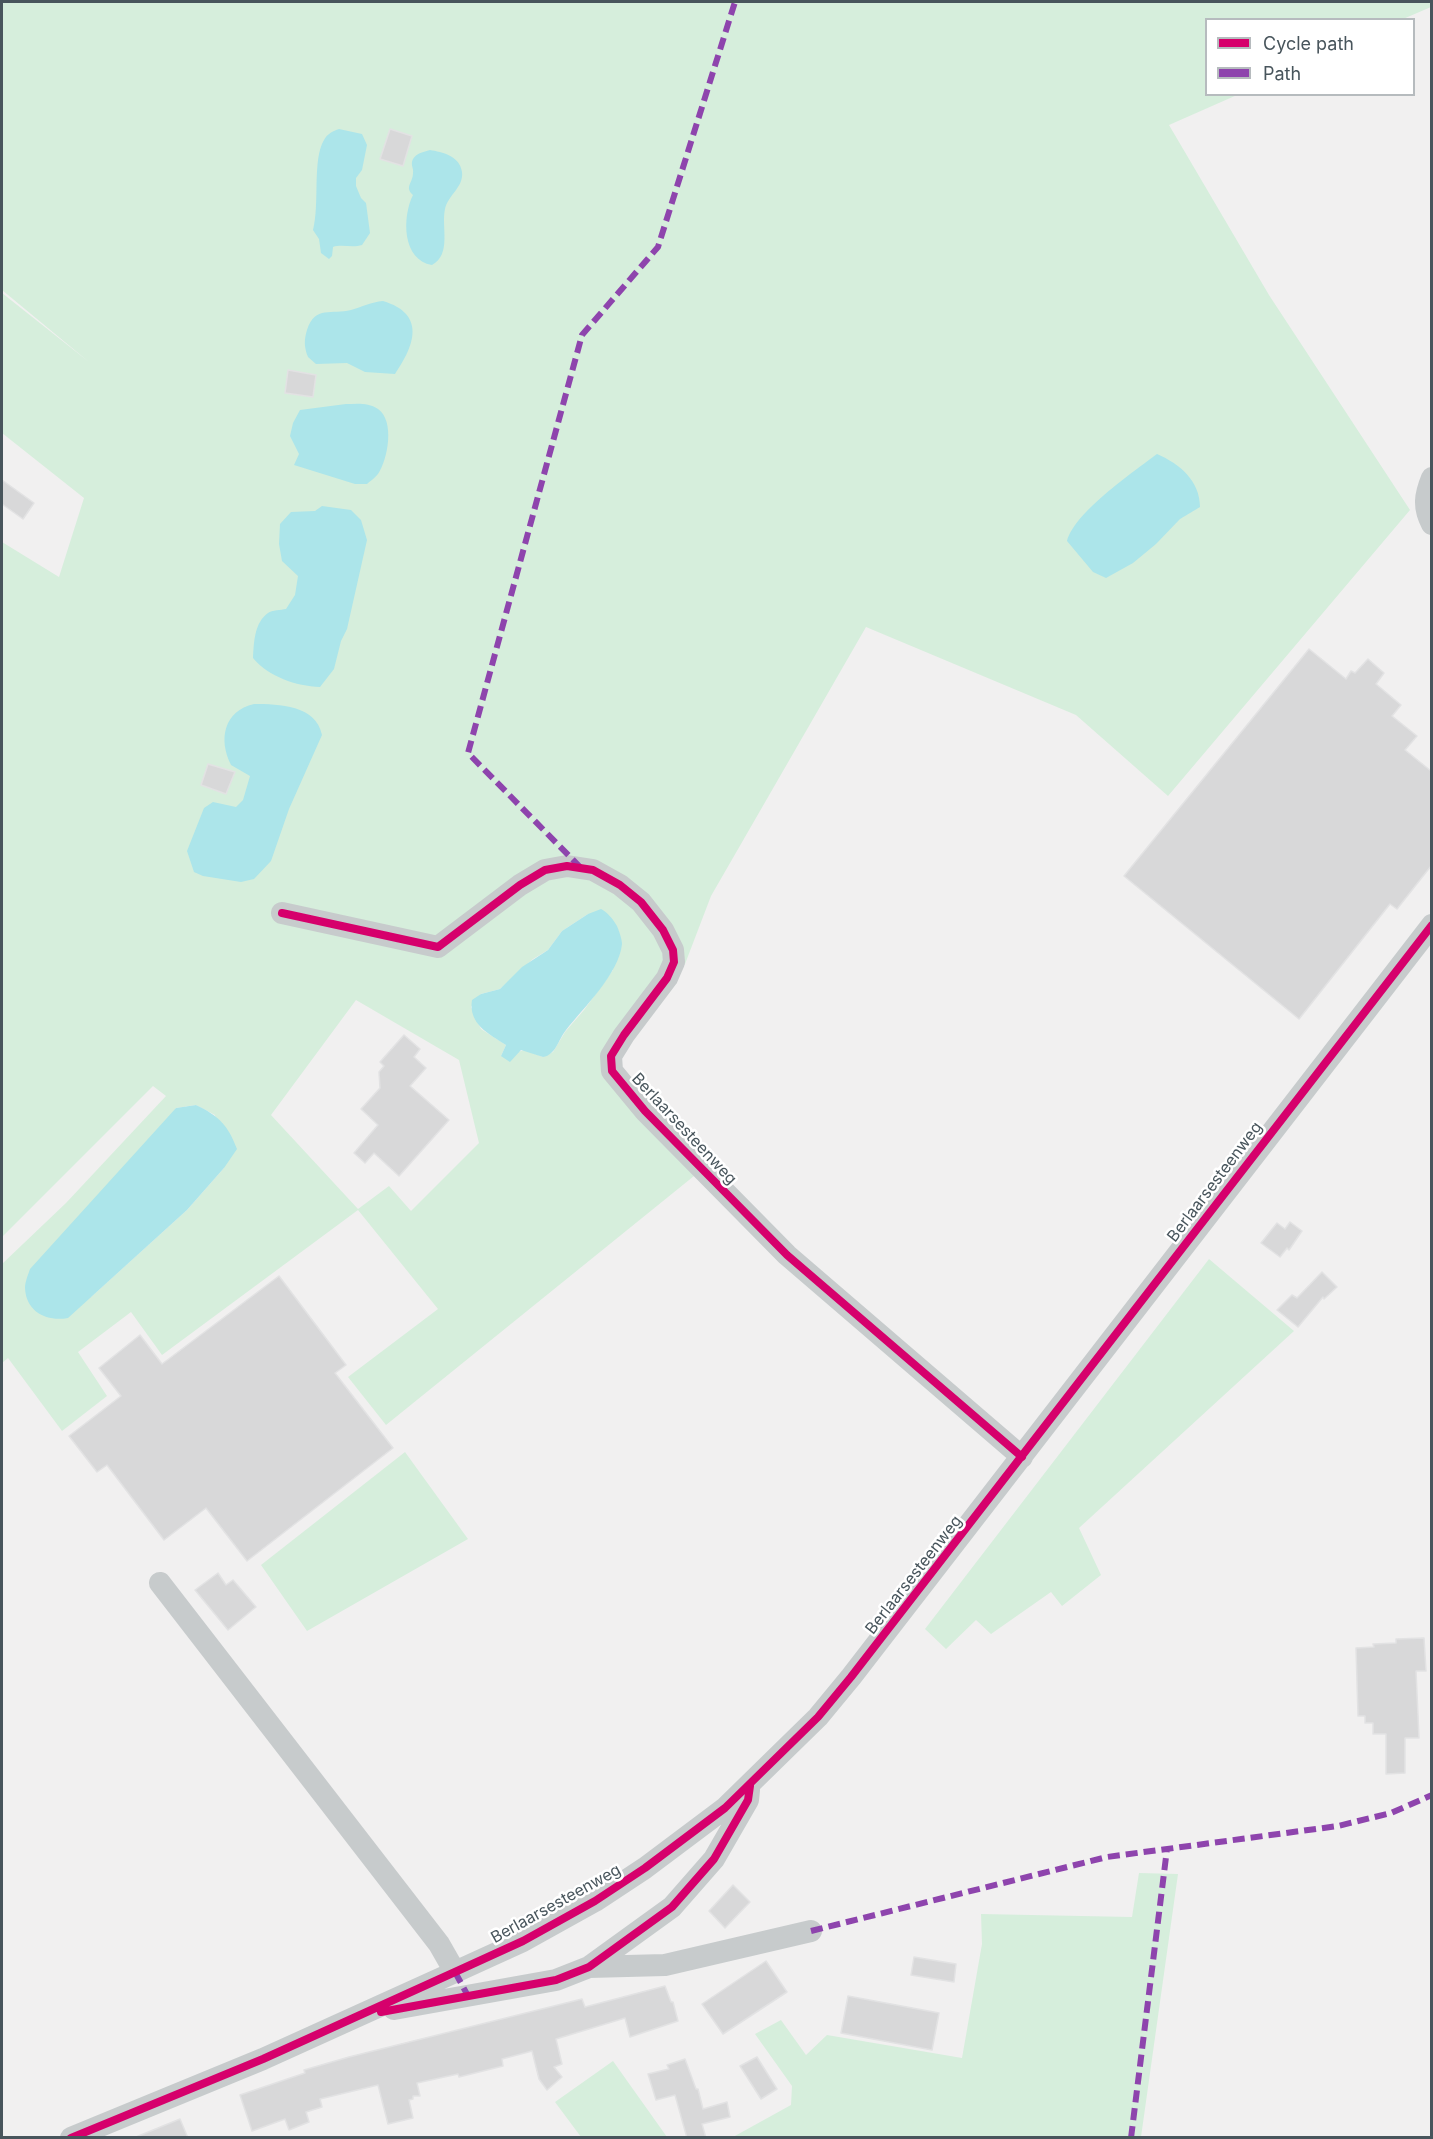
<!DOCTYPE html>
<html>
<head>
<meta charset="utf-8">
<style>
	body { margin:0 }
	#map { position:relative; width:1433px; height:2139px; overflow:hidden; background:#f1f0f0; font-family:Inter,sans-serif }
	canvas { display:block }
	.frame { position:absolute; inset:0; border:3px solid #48555c; pointer-events:none }
	.legend { position:absolute; left:1205px; top:18px; width:210px; height:78px; box-sizing:border-box; background:#fff; border:2px solid #b6bbbe; margin:0; padding:8px 10px; list-style:none; font-size:18px; color:#48555c }
	.legend li { display:flex; align-items:center; gap:12px; height:30px }
	.legend b { width:30px; border:2px solid #b6bbbe }
</style>
</head>
<body>
<div id="map">
<canvas width="1433" height="2139"></canvas>
<div class="frame"></div>
<ul class="legend">
<li><b style="height:8px;background:#d6006c"></b>Cycle path</li>
<li><b style="height:8px;background:#8e44ad"></b>Path</li>
</ul>
</div>
<script>
const ctx = document.querySelector('canvas').getContext('2d');
ctx.lineJoin = 'round';
function paint(path, color) { ctx.fillStyle = color; ctx.fill(path, 'evenodd'); }
function stroke(path, color, width, dash) { ctx.strokeStyle = color; ctx.lineWidth = width; ctx.lineCap = dash ? 'butt' : 'round'; ctx.setLineDash(dash || []); ctx.stroke(path); }
function write(font, color, halo, rows, align = 'center') {
  ctx.font = font + ' Inter,sans-serif'; ctx.lineWidth = 5; ctx.setLineDash([]); ctx.textBaseline = 'middle'; ctx.strokeStyle = halo; ctx.fillStyle = color; for (const [text, x, y, turn = 0] of rows) {
    ctx.save(); ctx.translate(x, y); ctx.rotate((+turn || 0) * Math.PI / 180); ctx.textAlign = isNaN(turn) ? turn : align; if (halo) ctx.strokeText(text, 0, 0); ctx.fillText(text, 0, 0); ctx.restore();
  }
}
const green = new Path2D(`
	M2 2H1431V7L1403 19 1206 20V94L1237 95 1169 125 1269 295 1410 510 1168 796 1076 715 866 627 711 896 685 964 618 1054 617 1068 694 1176 386 1425 348 1377 438 1309 358 1210 162 1355 131 1312 78 1352 107 1396 62 1431 8 1358 2 1363V1264L66 1203 166 1096 153 1086 2 1237V542L59 577 84 498 2 433V293L89 362 2 290ZM588 914 613 970 584 1010 565 1032 553 1052 543 1057 525 1050 501 1056 506 1045 481 1029 471 1007 481 994 500 989 533 959 548 950 562 931ZM356 1000 459 1060 479 1143 411 1211 389 1186 358 1209 271 1115ZM196 1105 215 1115 224 1168 187 1210 91 1297 176 1108Z
	M1209 1259 1294 1331 1079 1528 1101 1575 1062 1606 1051 1592 991 1634 976 1620 946 1649 925 1629Z
	M405 1452 468 1539 307 1631 261 1565Z
	M1139 1873 1178 1874 1141 2137H733L791 2105 792 2086 755 2034 781 2020 806 2055 827 2035 962 2058 982 1944 981 1914 1132 1917Z
	M613 2061 667 2137H581L555 2102Z`);
const water = new Path2D(`
	M339 129 362 134 367 145 362 170 356 178V186L361 198 366 203 370 233 362 245C353 248 341 244 333 247L332 256 329 259 321 253 319 239 313 230C320 204 312 160 324 140 327 134 333 131 339 129Z
	M430 150C442 152 460 156 462 172 464 187 448 195 445 209 441 227 452 254 432 265 402 260 402 217 413 195 404 187 413 183 413 173 414 168 410 165 413 159 417 153 423 152 430 150Z
	M383 301C426 314 415 345 395 374L365 372 347 363 316 364 308 357C304 347 304 340 307 330 315 305 332 315 351 310 362 307 371 302 383 301Z
	M346 404C356 404 368 402 378 409 395 421 388 459 378 474 375 478 370 481 367 484H355L294 465 299 454 290 436 293 423 300 410Z
	M1157 454C1180 464 1200 481 1200 507L1180 519 1156 544 1133 563 1106 578 1093 572 1067 541C1075 512 1132 473 1157 454Z
	M322 506 351 510 361 520 367 540 347 629 341 641 334 669 320 687C296 686 269 677 253 658 254 643 254 623 268 613 272 610 281 610 286 609L295 595 298 576 282 561 279 544 280 524 291 512 315 511Z
	M254 704C279 704 316 705 322 735L289 809 271 861 254 879 241 882 203 876 194 872 187 851 204 808 213 802 236 807 243 800 250 776 231 765C218 739 224 711 254 704Z
	M601 909C608 913 613 919 617 926 619 931 622 939 622 944 619 974 584 1007 566 1030 558 1040 556 1055 543 1057L521 1050 510 1062 501 1056 506 1045C489 1034 468 1024 472 1000L481 994 500 989 522 967 548 950 562 931 588 914Z
	M196 1105C219 1116 228 1125 237 1149L224 1168 187 1210 68 1318C47 1322 26 1312 25 1288 25 1282 28 1275 30 1269L176 1108Z`);
const building = new Path2D(`
	M390 129 412 136 403 166 380 159Z
	M288 370 316 375 313 397 285 393Z
	M2 480 34 503 23 519 2 504Z
	M1309 649 1346 679 1351 671 1355 673 1368 659 1384 673 1376 684 1401 705 1392 716 1417 736 1405 750 1431 771V866L1397 909 1390 904 1299 1019 1124 876Z
	M208 764 235 772 226 794 201 785Z
	M404 1035 420 1049 414 1057 426 1068 410 1086 449 1120 399 1176 374 1153 365 1163 354 1153 378 1125 361 1109 380 1088 379 1072 384 1066 380 1062Z
	M1290 1222 1302 1231 1289 1250 1287 1248 1280 1257 1261 1243 1277 1223 1285 1229Z
	M1322 1272 1337 1287 1324 1299 1323 1297 1298 1327 1277 1310 1292 1295 1297 1298Z
	M279 1276 346 1365 335 1373 393 1448 247 1561 206 1508 164 1540 107 1465 97 1472 69 1436 121 1396 99 1368 140 1335 162 1364Z
	M218 1573 226 1585 233 1580 256 1607 228 1630 195 1590Z
	M1424 1638 1426 1671H1416L1419 1738H1405V1773L1386 1774V1734H1373V1723H1365V1716H1358L1356 1648 1374 1647 1373 1644 1396 1643V1639Z
	M733 1885 750 1902 725 1928 709 1911Z
	M914 1957 956 1964 954 1982 911 1975Z
	M766 1961 787 1992 723 2034 702 2004Z
	M665 1986 671 2002H673L678 2021 630 2037 625 2018 556 2039 562 2064 554 2067 562 2077 547 2090 539 2079 532 2051 502 2059 503 2066 459 2077 458 2074 417 2083 420 2096H413V2099L409 2100 413 2118 388 2124 378 2085 320 2099 322 2107 306 2112 309 2122 289 2130 285 2119 252 2131 240 2095 305 2073 304 2070 349 2057 582 1999 585 2007Z
	M848 1996 939 2013 932 2050 841 2033Z
	M757 2057 777 2089 761 2099 740 2066Z
	M685 2059 696 2089H698L703 2109 727 2102 730 2117 702 2124 706 2138H687L675 2095 656 2100 648 2074 669 2069 667 2065Z
	M180 2119 188 2138H136V2137Z`);
const minor = new Path2D(`
	M1432 478C1425 495 1423 507 1432 524
	M282 913 438 947 520 885 545 870 567 866 593 870 620 885 641 902 663 930 673 950 674 962 667 978 624 1035 611 1056 612 1071 645 1111 787 1255 1022 1457
	M160 1583 439 1944 455 1972
	M589 1967 665 1965 811 1931
	M394 2009 556 1980 589 1967 672 1907 714 1859 748 1800 749 1790
	M71 2138 263 2059 455 1972 523 1941 595 1901 645 1868 725 1808 818 1717 851 1677 1432 925`);
const quiet = new Path2D(`
	M581 868 468 753 582 335 658 247 735 2
	M811 1931 1107 1857 1338 1826 1391 1813 1432 1795
	M455 1972 468 1996
	M1131 2138 1167 1849`);
const cycleway = new Path2D(`
	M282 913 438 947 520 885 545 870 567 866 593 870 620 885 641 902 663 930 673 950 674 962 667 978 624 1035 611 1056 612 1071 645 1111 787 1255 1022 1457
	M381 2012 556 1980 589 1967 672 1907 714 1859 748 1800 750 1786
	M71 2138 263 2059 455 1972 523 1941 595 1901 645 1868 725 1808 818 1717 851 1677 1432 925`);
const streetNames = [
	["Berlaarsesteenweg",684,1129,47],
	["Berlaarsesteenweg",1215,1182,-53],
	["Berlaarsesteenweg",914,1575,-52],
	["Berlaarsesteenweg",556,1904,-29]
];
paint(green, '#d6eedc');
paint(water, '#ace5ea');
paint(building, '#d8d8d9');
stroke(building, '#e2e2e3', 1.5);
stroke(minor, '#c7cbcc', 22);
stroke(quiet, '#8e44ad', 6, [12, 6]);
stroke(cycleway, '#d6006c', 8);
write('16px', '#48555c', '#fff', streetNames);
</script>
</body>
</html>
